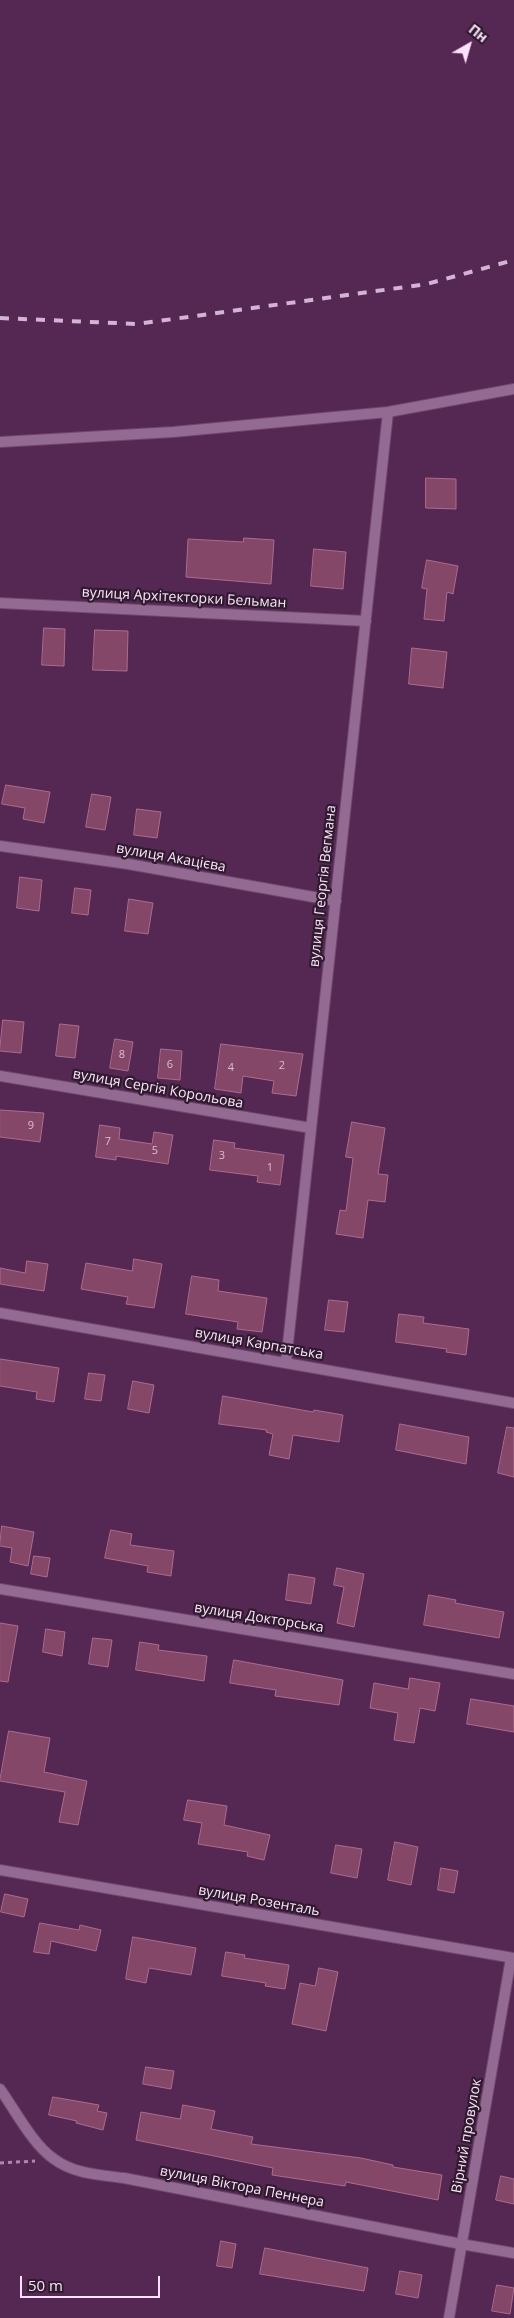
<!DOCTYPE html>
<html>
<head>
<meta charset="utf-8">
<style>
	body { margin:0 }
	#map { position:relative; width:514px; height:2318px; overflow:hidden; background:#552854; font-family:"Open Sans",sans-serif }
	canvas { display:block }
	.north { position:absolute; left:444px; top:20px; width:50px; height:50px; -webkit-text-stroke:4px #2f1b2e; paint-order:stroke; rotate:38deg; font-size:14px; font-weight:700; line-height:20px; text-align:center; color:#fde1fc }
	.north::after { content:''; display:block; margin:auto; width:18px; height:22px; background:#fde1fc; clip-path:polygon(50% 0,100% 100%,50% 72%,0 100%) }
	.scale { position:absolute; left:20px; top:2276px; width:140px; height:22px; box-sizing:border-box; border:2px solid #fde1fc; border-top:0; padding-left:6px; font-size:15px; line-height:18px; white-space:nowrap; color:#fde1fc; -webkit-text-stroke:4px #2f1b2e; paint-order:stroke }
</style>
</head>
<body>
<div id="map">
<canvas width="514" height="2318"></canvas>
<div class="north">Пн</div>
<div class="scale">50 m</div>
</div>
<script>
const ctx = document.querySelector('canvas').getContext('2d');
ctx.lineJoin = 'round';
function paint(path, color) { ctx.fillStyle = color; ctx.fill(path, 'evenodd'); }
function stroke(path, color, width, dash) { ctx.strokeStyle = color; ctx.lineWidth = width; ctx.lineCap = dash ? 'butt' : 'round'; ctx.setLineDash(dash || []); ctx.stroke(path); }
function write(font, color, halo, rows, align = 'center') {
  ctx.font = font + ' "Open Sans",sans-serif'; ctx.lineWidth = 4.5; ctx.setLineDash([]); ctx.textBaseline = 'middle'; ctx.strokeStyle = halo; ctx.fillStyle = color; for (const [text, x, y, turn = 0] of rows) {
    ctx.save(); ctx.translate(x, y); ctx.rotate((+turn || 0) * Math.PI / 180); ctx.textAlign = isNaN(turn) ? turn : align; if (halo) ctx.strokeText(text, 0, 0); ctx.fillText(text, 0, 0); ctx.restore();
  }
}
const building = new Path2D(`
	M426 478 456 479V509L426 508Z
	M244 538 274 540 271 584 186 577 188 539 243 542Z
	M314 549 346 552 343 589 311 586Z
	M427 560 458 566 453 594 447 592 444 621 424 619 427 589 422 588Z
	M44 628 65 629 64 666 42 665Z
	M95 630 128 631 127 671 93 670Z
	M412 648 447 652 443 688 409 684Z
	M6 785 50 792 44 823 23 819 25 808 2 804Z
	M92 794 111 797 105 830 86 827Z
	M137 809 161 812 157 838 134 835Z
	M20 877 42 880 39 911 17 908Z
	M75 888 91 890 88 915 72 913Z
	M129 899 153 903 148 934 125 931Z
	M3 1020 24 1022 21 1053 0 1051Z
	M60 1024 79 1026 75 1058 56 1056Z
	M115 1039 133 1042 128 1071 110 1068Z
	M221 1044 303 1054 296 1096 272 1093 274 1081 243 1076 241 1093 215 1089Z
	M161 1049 182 1051 180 1080 158 1078Z
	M0 1110 44 1113 40 1142 0 1137Z
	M352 1122 385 1128 378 1174 388 1175 385 1202 368 1200 363 1238 336 1234 340 1210 346 1211 353 1158 346 1157Z
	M100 1125 120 1128 119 1139 152 1144 154 1132 173 1135 168 1164 116 1156V1160L96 1157Z
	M214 1140 235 1143 234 1148 284 1155 280 1185 257 1182 258 1176 210 1170Z
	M134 1259 162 1264 154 1308 126 1304 128 1297 81 1289 86 1263 132 1271Z
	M27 1261 48 1264 44 1291 0 1284V1268L25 1273Z
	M192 1276 219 1280 218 1291 267 1298 262 1332 237 1329 238 1322 186 1314Z
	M329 1300 348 1302 344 1332 325 1330Z
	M399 1314 424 1317 423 1323 469 1329 466 1355 446 1352 447 1349 396 1342Z
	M0 1359 59 1368 54 1402 36 1399 37 1392 0 1386Z
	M89 1373 105 1375 101 1401 85 1399Z
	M133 1381 154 1385 149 1413 128 1409Z
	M223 1396 313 1412 314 1410 343 1415 339 1442 293 1435 289 1459 269 1455 273 1434 266 1432 267 1430 219 1424Z
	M400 1424 469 1437 466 1464 396 1450Z
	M507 1427 514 1428V1477L498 1473Z
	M2 1526 34 1532 28 1566 10 1562 12 1548 0 1546Z
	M111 1530 132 1534 130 1545 174 1551 171 1576 147 1572 148 1566 105 1558Z
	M34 1556 50 1558 47 1577 31 1574Z
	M337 1568 364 1574 354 1627 337 1623 344 1587 334 1585Z
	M289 1574 315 1578 311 1604 286 1600Z
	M429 1595 456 1600 455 1603 504 1612 499 1638 424 1625Z
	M0 1623 18 1626 8 1682 0 1681Z
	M46 1629 65 1632 62 1656 43 1652Z
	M93 1638 112 1640 108 1667 89 1664Z
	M140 1642 159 1645 158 1650 207 1656 204 1681 136 1670Z
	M234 1660 343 1680 339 1705 275 1696 276 1690 230 1683Z
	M410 1678 440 1683 435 1711 420 1708 414 1743 394 1740 398 1713 370 1708 374 1683 408 1689Z
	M471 1699 514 1706V1732L467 1724Z
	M9 1731 50 1738 44 1772 87 1781 78 1825 59 1822 65 1792 0 1781Z
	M188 1800 227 1806 224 1825 270 1835 264 1860 247 1856 248 1852 198 1844 202 1823 184 1820Z
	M395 1842 418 1847 411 1885 388 1880Z
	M336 1845 362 1849 357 1878 331 1873Z
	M441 1868 458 1871 454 1893 438 1890Z
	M5 1894 28 1899 24 1917 1 1912Z
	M40 1923 79 1930 80 1925 101 1930 96 1951 51 1941 49 1954 34 1952Z
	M133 1937 196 1948 191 1975 149 1968 146 1983 126 1979Z
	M226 1952 245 1955 244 1958 289 1965 285 1989 265 1986 266 1983 222 1976Z
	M319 1968 338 1972 326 2031 292 2024 300 1983 315 1986Z
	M146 2067 174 2071 171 2089 143 2084Z
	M53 2097 99 2105 97 2111 107 2113 103 2130 76 2123 77 2121 49 2115Z
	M183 2105 215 2111 211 2129 253 2137 251 2144 361 2158 393 2165V2167L442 2175 438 2200 346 2182 345 2186 272 2175 273 2168 136 2140 141 2112 180 2119Z
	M501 2176 514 2179V2204L496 2200Z
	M221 2241 236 2244 232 2268 217 2266Z
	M265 2248 368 2268 364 2291 260 2274Z
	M400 2271 422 2275 418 2298 396 2294Z
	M497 2285 514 2288 510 2314 492 2311Z`);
const path = new Path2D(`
	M0 2163 35 2161`);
const street = new Path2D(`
	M0 442 173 432 388 412 514 389
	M0 603 366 621
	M0 846 128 864 336 901
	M0 1076 311 1128
	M0 1313 514 1403
	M286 1362 388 412
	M0 1589 514 1674
	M0 1870 514 1958
	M0 2089C15 2110 33 2145 54 2159 74 2174 100 2175 124 2178L461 2244 514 2253
	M449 2318 511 1958`);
const rail = new Path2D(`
	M0 318 137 324 427 284 514 260`);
const numberNames = [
	["8",122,1055],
	["6",170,1065],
	["2",282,1066],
	["4",231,1068],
	["9",31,1126],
	["7",108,1142],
	["5",155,1151],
	["3",222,1156],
	["1",270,1168]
];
const streetNames = [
	["вулиця Архітекторки Бельман",184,598,3],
	["вулиця Акацієва",171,858,10],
	["вулиця Георгія Вегмана",323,886,-84],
	["вулиця Сергія Корольова",158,1089,10],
	["вулиця Карпатська",259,1344,10],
	["вулиця Докторська",259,1618,9],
	["вулиця Розенталь",259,1901,10],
	["Вірний провулок",467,2136,-80],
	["вулиця Віктора Пеннера",242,2187,11]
];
paint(building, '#844768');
stroke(building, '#ac6c8d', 1);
stroke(street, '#70466f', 12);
stroke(path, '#ab87aa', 3, [4, 4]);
stroke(street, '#936a91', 10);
stroke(rail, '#d4b3d3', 4, [9, 9]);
write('11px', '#dfbad7', null, numberNames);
write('14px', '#fde1fc', '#2f1b2e', streetNames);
</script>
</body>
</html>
